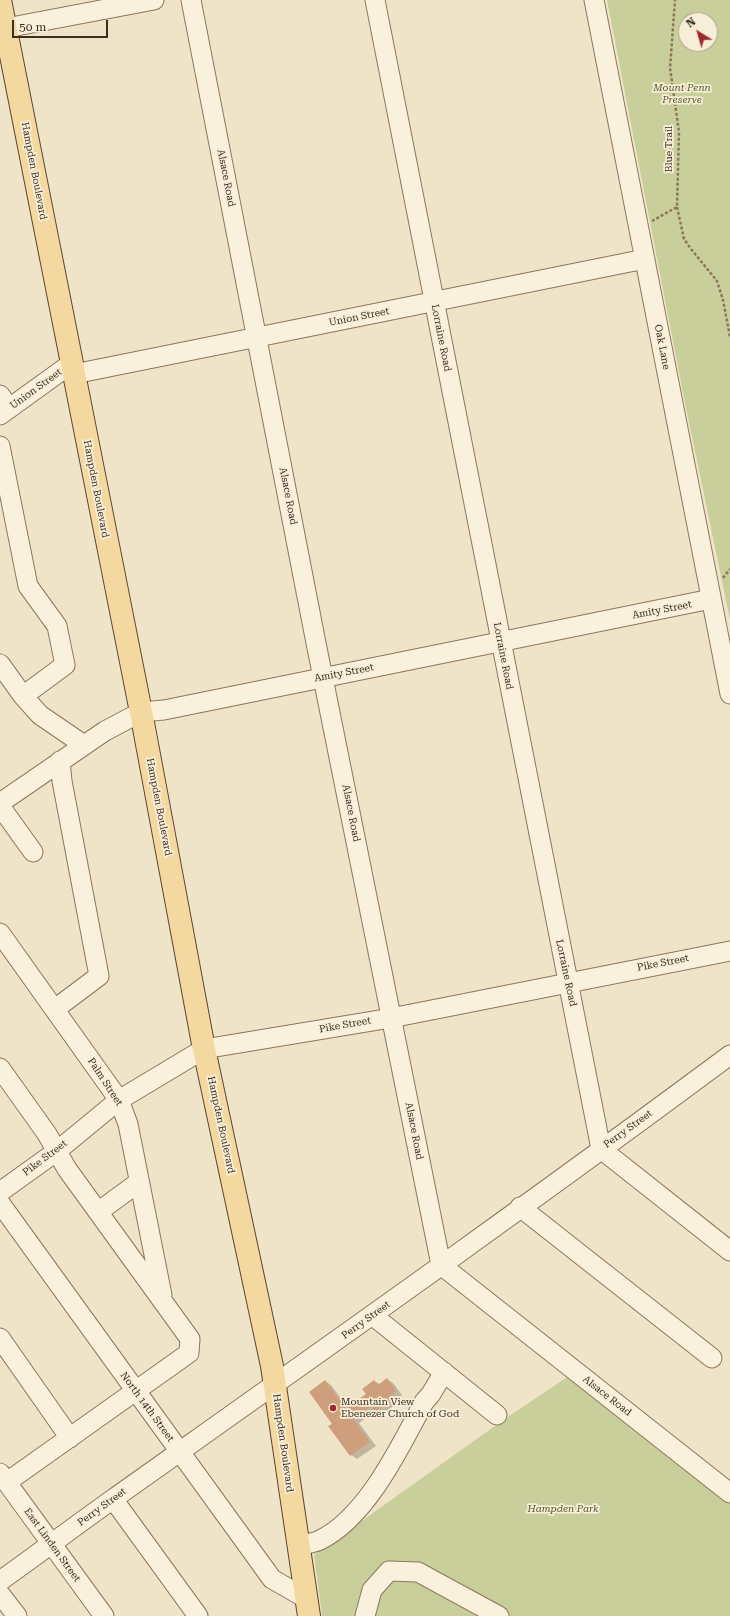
<!DOCTYPE html>
<html>
<head>
<meta charset="utf-8">
<style>
	body { margin:0 }
	#map { position:relative; width:730px; height:1616px; overflow:hidden; background:#f0e4c8; font-family:"Roboto Serif",serif }
	canvas { display:block }
	.north { position:absolute; left:678px; top:12px; width:40px; height:40px; box-sizing:border-box; background:#f7eed8; border:1px solid #ada18e; border-radius:50%; rotate:323deg; font-size:11px; font-weight:700; line-height:16px; text-align:center; color:#3d2e20 }
	.north::after { content:''; display:block; margin:auto; width:14px; height:18px; background:#9e2a2b; clip-path:polygon(50% 0,100% 100%,50% 72%,0 100%) }
	.scale { position:absolute; left:12px; top:20px; width:96px; height:18px; box-sizing:border-box; border:2px solid #3d2e20; border-top:0; padding-left:5px; font-size:12px; line-height:14px; white-space:nowrap; color:#3d2e20; -webkit-text-stroke:3px #f7eed8; paint-order:stroke }
</style>
</head>
<body>
<div id="map">
<canvas width="730" height="1616"></canvas>
<div class="north">N</div>
<div class="scale">50 m</div>
</div>
<script>
const ctx = document.querySelector('canvas').getContext('2d');
ctx.lineJoin = 'round';
function paint(path, color) { ctx.fillStyle = color; ctx.fill(path, 'evenodd'); }
function stroke(path, color, width, dash) { ctx.strokeStyle = color; ctx.lineWidth = width; ctx.lineCap = dash ? 'butt' : 'round'; ctx.setLineDash(dash || []); ctx.stroke(path); }
function write(font, color, halo, rows, align = 'center') {
  ctx.font = font + ' "Roboto Serif",serif'; ctx.lineWidth = 3.5; ctx.setLineDash([]); ctx.textBaseline = 'middle'; ctx.strokeStyle = halo; ctx.fillStyle = color; for (const [text, x, y, turn = 0] of rows) {
    ctx.save(); ctx.translate(x, y); ctx.rotate((+turn || 0) * Math.PI / 180); ctx.textAlign = isNaN(turn) ? turn : align; if (halo) ctx.strokeText(text, 0, 0); ctx.fillText(text, 0, 0); ctx.restore();
  }
}
const green = new Path2D(`
	M607 0H730V620L684 398ZM686 20H710V44H686Z
	M567 1377 730 1503V1616H322L314 1555 499 1423Z`);
const shadow = new Path2D(`
	M387 1379 393 1383 402 1395 395 1400 398 1403 382 1414 376 1411 359 1423 376 1446 357 1459 351 1455 330 1426 333 1424 325 1381 331 1385 348 1408 368 1394 374 1381 380 1384Z`);
const building = new Path2D(`
	M387 1378 396 1391 390 1396 392 1399 375 1411 371 1406 353 1419 370 1442 350 1456 328 1426 332 1424 309 1392 325 1380 346 1408 366 1394 362 1389 374 1380 378 1385Z`);
const path = new Path2D(`
	M677 207 684 239 691 249 717 281 723 300 730 337
	M652 221 677 207 679 132 670 68 675 0
	M723 578 730 569`);
const minor = new Path2D(`
	M191 0 316 643 441 1265 730 1493
	M375 0 601 1149 730 1251
	M594 0 730 694
	M0 31 6 28 154 0
	M74 374 645 259
	M0 395 9 408
	M0 415 72 363
	M0 446 28 586 57 626 65 665 23 696
	M0 664 23 696 40 715 84 745
	M0 803 105 731 141 712 164 710 711 599
	M0 806 33 852
	M0 933 119 1100 128 1124 162 1295
	M55 1009 99 976 62 781 60 761
	M0 1068 47 1134 67 1169 190 1339 189 1353 7 1482
	M0 1192 57 1151 119 1100 204 1049 391 1018 730 951
	M0 1203 272 1579 307 1599
	M520 1207 712 1358
	M98 1212 139 1182
	M372 1315 497 1415
	M0 1338 70 1438
	M0 1473 104 1616
	M113 1499 198 1616
	M299 1546C305 1544 314 1543 320 1540 367 1517 400 1447 424 1402L431 1394 444 1372
	M0 1581C38 1554 75 1526 113 1499 320 1352 527 1206 730 1055
	M0 1594 17 1616
	M365 1616 372 1590 389 1571 418 1572 499 1616`);
const major = new Path2D(`
	M0 0 141 712 204 1049 272 1366 309 1616`);
const markers = [
	[333,1408,4,"#9e2a2b"]
];
const parkNames = [
	["Mount Penn",682,88],
	["Preserve",682,100],
	["Hampden Park",563,1509]
];
const streetNames = [
	["Blue Trail",669,149,-90],
	["Hampden Boulevard",34,171,79],
	["Alsace Road",226,178,79],
	["Union Street",359,317,-11],
	["Lorraine Road",441,338,79],
	["Oak Lane",662,347,79],
	["Union Street",36,389,-36],
	["Hampden Boulevard",96,489,79],
	["Alsace Road",288,496,79],
	["Amity Street",662,610,-11],
	["Lorraine Road",503,656,79],
	["Amity Street",344,673,-11],
	["Hampden Boulevard",159,807,79],
	["Alsace Road",351,813,79],
	["Pike Street",663,963,-11],
	["Lorraine Road",566,973,78],
	["Pike Street",345,1025,-10],
	["Palm Street",105,1082,57],
	["Hampden Boulevard",221,1125,78],
	["Perry Street",628,1129,-36],
	["Alsace Road",414,1131,79],
	["Pike Street",45,1158,-37],
	["Perry Street",366,1320,-36],
	["Alsace Road",607,1396,38],
	["North 14th Street",147,1407,54],
	["Hampden Boulevard",283,1443,82],
	["Perry Street",102,1507,-36],
	["East Linden Street",52,1545,54]
];
const poiNames = [
	["Mountain View",341,1402],
	["Ebenezer Church of God",341,1414]
];
paint(green, '#c9cf9b');
paint(shadow, '#0003');
paint(building, '#cf9f7d');
stroke(minor, '#8d765c', 21);
stroke(major, '#5b4430', 24);
stroke(path, '#8d765c', 2.5, [3, 2]);
stroke(minor, '#faf1dc', 19);
stroke(major, '#f3d9a0', 22);
for (const [x, y, r, color] of markers) { const dot = new Path2D(); dot.arc(x, y, r, 0, 2 * Math.PI); ctx.fillStyle = color; ctx.fill(dot); stroke(dot, '#f7eed8', 1.5); }
write('italic 10px', '#4d5a26', '#f7eed8', parkNames);
write('10px', '#3d2e20', '#f7eed8', streetNames);
write('10px', '#3d2e20', '#f7eed8', poiNames, 'left');
</script>
</body>
</html>
